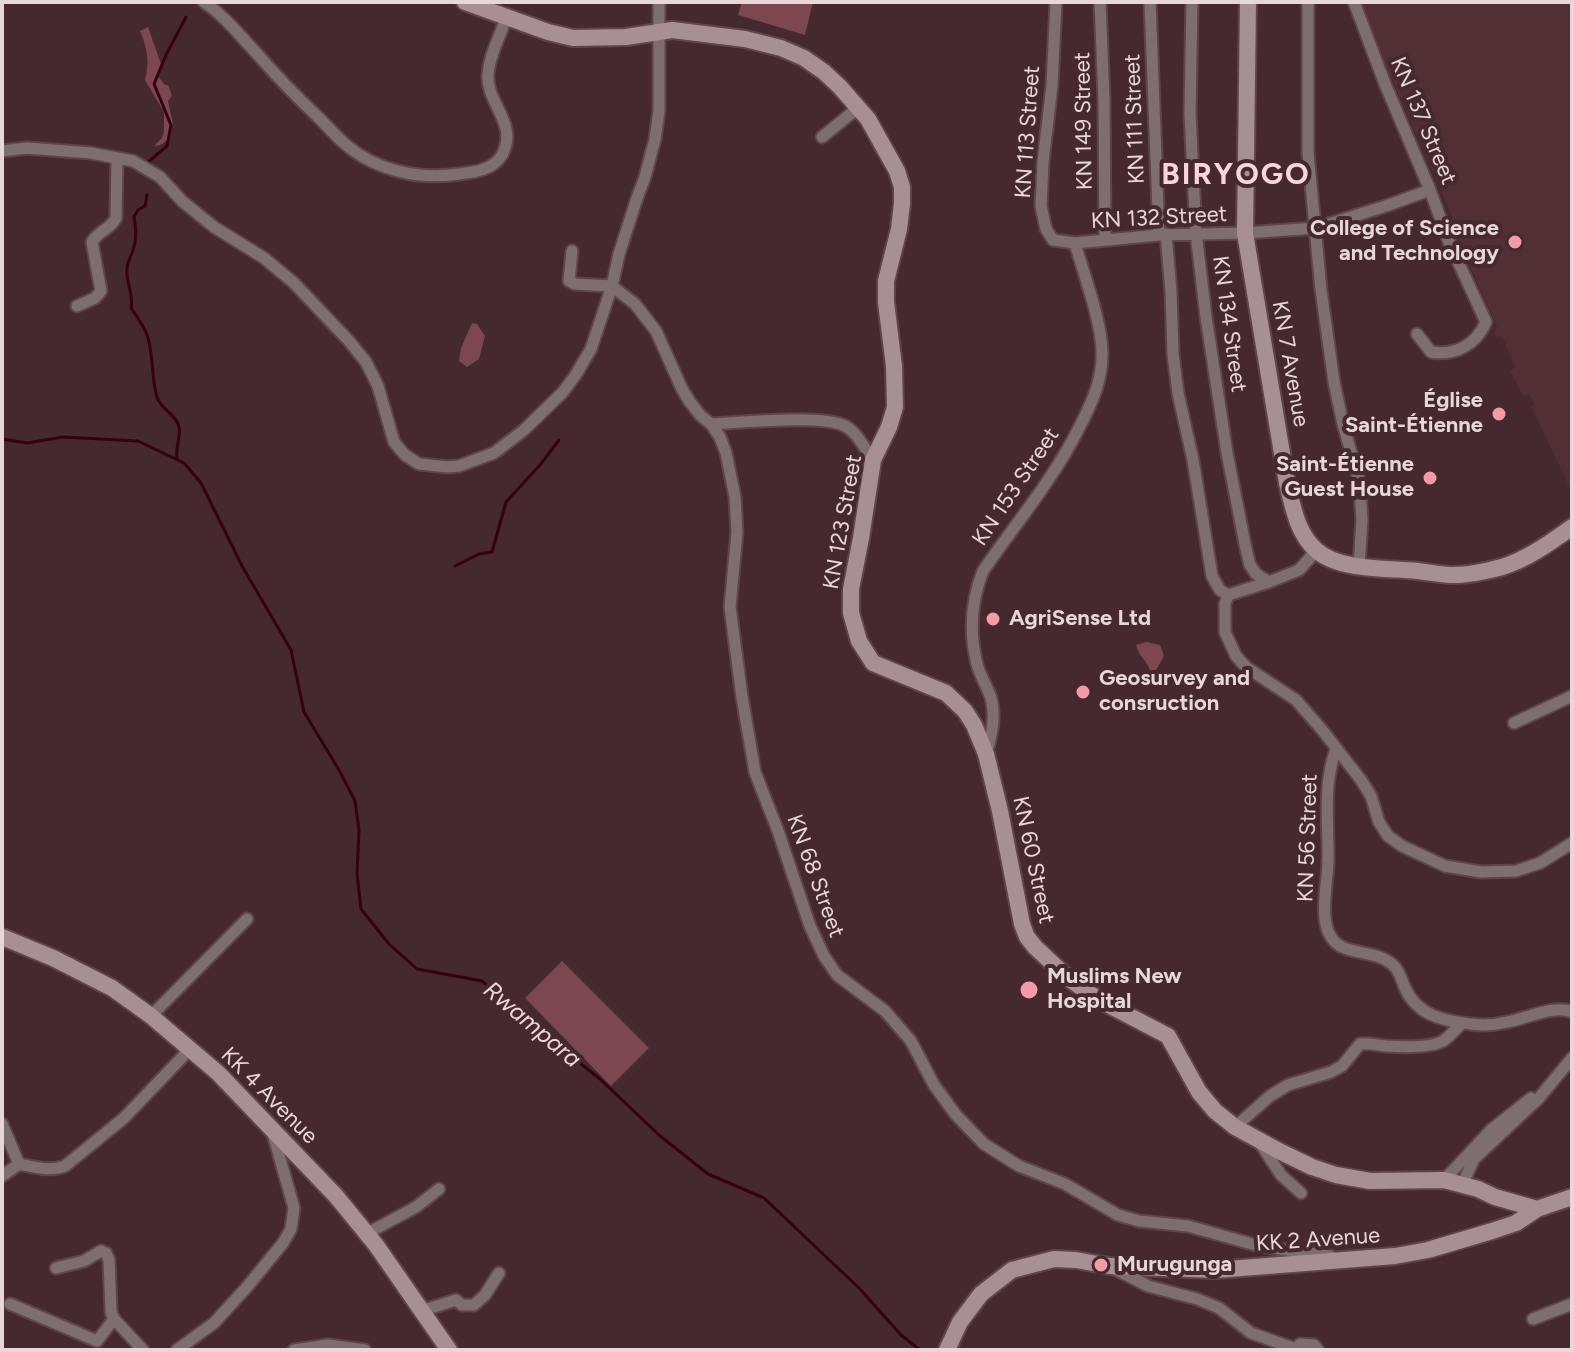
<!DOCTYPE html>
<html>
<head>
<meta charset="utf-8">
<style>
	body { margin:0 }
	#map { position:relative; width:1574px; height:1352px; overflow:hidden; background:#45292e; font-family:Figtree,sans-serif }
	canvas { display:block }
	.frame { position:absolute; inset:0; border:4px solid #e9d6d8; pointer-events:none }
</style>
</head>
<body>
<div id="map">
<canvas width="1574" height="1352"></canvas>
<div class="frame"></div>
</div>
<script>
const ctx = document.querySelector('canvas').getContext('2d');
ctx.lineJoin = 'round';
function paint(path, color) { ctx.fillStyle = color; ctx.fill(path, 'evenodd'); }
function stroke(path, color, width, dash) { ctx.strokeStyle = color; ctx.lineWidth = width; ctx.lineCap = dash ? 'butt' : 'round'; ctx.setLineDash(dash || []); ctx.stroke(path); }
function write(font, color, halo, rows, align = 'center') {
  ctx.font = font + ' Figtree,sans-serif'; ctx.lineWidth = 8; ctx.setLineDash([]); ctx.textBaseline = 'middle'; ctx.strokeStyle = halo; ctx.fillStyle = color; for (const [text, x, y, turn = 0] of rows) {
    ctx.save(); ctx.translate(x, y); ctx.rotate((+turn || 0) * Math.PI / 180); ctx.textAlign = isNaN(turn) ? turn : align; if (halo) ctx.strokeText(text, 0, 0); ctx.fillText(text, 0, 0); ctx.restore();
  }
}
const built = new Path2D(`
	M1370 2H1572V492L1531 406 1534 404 1529 394 1523 396 1510 371 1515 367 1502 336 1497 337 1494 333 1497 327 1469 264 1466 265 1449 221 1453 218 1360 6Z`);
const green = new Path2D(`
	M742 2H813L805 35 738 15Z
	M148 27 162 67 158 72 157 75 165 85H168L172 95 168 101 173 124 169 131 171 136C167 141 161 146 154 146L162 138 164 132V112L145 80C150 62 147 47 140 31Z
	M472 323 477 324 485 336 479 359 467 367 459 361 461 348Z
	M1147 642 1160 645 1164 656 1152 677C1149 660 1140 660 1136 645Z
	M562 961 649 1048 611 1086 525 998Z`);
const stream = new Path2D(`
	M148 162 167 146 171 125 154 84 166 55 186 17
	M147 195 145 206 138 210 134 217C136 229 137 239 133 250 131 257 127 262 127 269 126 283 134 295 131 308 137 317 144 326 147 335 154 355 151 378 157 397 161 410 177 415 179 427 181 438 175 447 177 458
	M2 439 27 443 63 437 138 441 184 463 201 483 242 566 291 650 304 712 339 770 355 801 359 830 357 874 361 909 389 944 417 969 482 981 546 1036 600 1079 659 1135 708 1174 764 1198 860 1289 901 1335 920 1350
	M455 566 479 554 492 552 506 502 540 465 559 440`);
const street = new Path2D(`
	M204 2C226 17 242 38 260 57 279 79 299 99 319 118 328 127 336 136 345 144 376 171 420 180 459 174 475 172 493 170 502 155 519 124 486 103 488 75 489 54 501 36 506 17
	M1056 2 1052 85 1043 162 1041 206 1046 229 1053 240 1075 243 1159 235 1245 233 1316 228 1386 206 1430 190
	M1100 2 1104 100 1105 240
	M1150 2 1159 235
	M1192 2 1190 114 1196 233 1206 317 1227 453 1246 549 1250 565 1256 574 1269 582 1299 570 1316 551
	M1308 2V153L1321 290 1334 382 1343 424 1359 480 1362 519 1359 567
	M1354 2 1385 84 1430 190 1449 242 1486 322C1476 345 1455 356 1431 352L1417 334
	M822 137 859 107
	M2 151 27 148 91 153 117 158 133 161 160 177 182 201 214 227 264 258 294 283 349 341 366 362 378 386 394 442 405 455 419 464 448 467 459 466 494 453 524 430 562 393 575 376 591 349 612 286 619 254 637 198 645 177 655 139 659 111V2
	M1166 234 1171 292 1173 354 1178 393 1193 460 1212 576 1220 590 1228 595
	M572 251 569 281 575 284 612 286 635 304 656 331 682 389 690 402 700 415 711 424 720 437 726 453 735 497 737 532 730 607 742 697 755 772 778 831 810 926 824 956 837 975 885 1011 911 1041 934 1085 956 1115 984 1144 1019 1166 1065 1184 1118 1215 1139 1221 1188 1226 1259 1246 1330 1256
	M77 306 95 298 101 291 92 242C98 231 111 229 116 218L117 158
	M711 424C741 423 821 414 845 426 857 432 865 449 873 460
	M1269 582 1228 595 1225 604V632L1236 656 1246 667 1296 700 1323 731 1361 780 1371 796 1379 822 1388 836 1402 846 1445 866 1481 872 1516 871 1540 863 1572 843
	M1514 723 1572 696
	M1336 749C1322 789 1329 822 1328 864 1327 882 1322 907 1326 924 1327 930 1330 936 1334 941 1347 956 1379 949 1395 967 1400 973 1402 981 1405 988 1417 1015 1443 1021 1471 1024 1483 1026 1495 1025 1507 1022 1525 1019 1555 1004 1572 1012
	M986 754C992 736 996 716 991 698 987 686 980 676 977 664 969 632 971 601 983 571 1016 523 1053 480 1079 428 1092 403 1103 379 1102 351 1101 320 1084 275 1075 243
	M151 1016 247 919
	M2 1124 19 1164
	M1235 1127 1270 1096 1288 1085 1331 1072 1342 1066 1360 1044C1369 1043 1376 1045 1386 1046 1400 1047 1430 1048 1443 1041 1450 1036 1456 1029 1462 1023
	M1258 1140 1281 1175 1301 1193
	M19 1164C35 1167 50 1172 65 1166L124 1118 190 1049
	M2 1176 19 1164
	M1444 1180 1492 1129 1531 1098
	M1462 1185 1474 1159 1539 1098 1572 1058
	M366 1234 416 1207 439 1189
	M1113 1268 1148 1286 1197 1299 1219 1308 1251 1333 1296 1349
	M10 1304 97 1341 114 1319 111 1312 109 1260 106 1253 101 1251 84 1261 56 1268
	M421 1311 456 1300 462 1305H474L485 1295 499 1273
	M114 1319 143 1350
	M1533 1319 1572 1304
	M1300 1344 1314 1345 1318 1350
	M177 1350 214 1323 247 1287 283 1243 291 1229 294 1208 273 1134
	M294 1350 328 1345 365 1350`);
const secondary = new Path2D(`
	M465 2 548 32 573 38 626 37 672 30 745 39 781 48 804 58 824 72 840 87 868 119 897 171 902 187V204L899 229 886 281V302L894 366 895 407 889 427 873 460 861 538 851 589V613L859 641 873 663 946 693 965 711 974 725 986 754 1000 811 1022 924 1027 937 1035 947 1068 978 1099 1000 1168 1036 1199 1092 1215 1111 1235 1127 1279 1151 1312 1167 1336 1175 1370 1181 1444 1180 1478 1189 1495 1197 1537 1209 1572 1197
	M1248 2 1245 233 1287 483C1293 507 1297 533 1316 550 1339 571 1388 568 1417 571 1429 572 1442 575 1454 575 1470 575 1487 571 1502 567 1528 559 1551 542 1572 527
	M2 937 53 958 112 988 151 1016 218 1073 336 1196 376 1245 449 1350
	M947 1350 960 1322 981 1294 1012 1270 1054 1259 1076 1260 1109 1266 1216 1270 1395 1256 1428 1250 1492 1231 1516 1223 1537 1209`);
const markers = [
	[1515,242,8,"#f39aab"],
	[1499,414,8,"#f39aab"],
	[1430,478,8,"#f39aab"],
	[993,619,8,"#f39aab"],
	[1083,692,8,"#f39aab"],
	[1029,990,10,"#f39aab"],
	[1101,1265,8,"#f39aab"]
];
const streetNames = [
	["KN 111 Street",1135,119,-92],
	["KN 149 Street",1084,121,-91],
	["KN 137 Street",1423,121,67],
	["KN 113 Street",1028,132,-86],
	["KN 132 Street",1159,218,-3],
	["KN 134 Street",1229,324,82],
	["KN 7 Avenue",1290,364,80],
	["KN 153 Street",1016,487,-56],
	["KN 123 Street",843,522,-80],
	["KN 56 Street",1308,838,-88],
	["KN 60 Street",1033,860,78],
	["KN 68 Street",815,876,70],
	["KK 4 Avenue",269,1096,45],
	["KK 2 Avenue",1318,1240,-4]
];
const poiNames = [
	["College of Science",1499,229,"right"],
	["and Technology",1499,254,"right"],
	["Église",1483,401,"right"],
	["Saint-Étienne",1483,426,"right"],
	["Saint-Étienne",1414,465,"right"],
	["Guest House",1414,490,"right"],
	["AgriSense Ltd",1009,619],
	["Geosurvey and",1099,679],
	["consruction",1099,704],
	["Muslims New",1047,977],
	["Hospital",1047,1002],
	["Murugunga",1117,1265]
];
const waterNames = [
	["Rwampara",532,1025,40]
];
const districtNames = [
	["BIRYOGO",1236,175]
];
paint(built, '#522e35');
paint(green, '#7d4752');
stroke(stream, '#350010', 3);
stroke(street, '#5f4549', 15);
stroke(secondary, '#5f4549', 20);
stroke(street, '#7e6e70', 11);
stroke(secondary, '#a88f93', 16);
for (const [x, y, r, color] of markers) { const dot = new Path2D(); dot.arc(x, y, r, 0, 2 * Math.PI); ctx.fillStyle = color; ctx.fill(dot); stroke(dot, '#45292e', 3); }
write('22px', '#e9d6d8', '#45292e', streetNames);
write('bold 22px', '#e9d6d8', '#45292e', poiNames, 'left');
write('italic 24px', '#efd6da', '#45292e', waterNames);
ctx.letterSpacing = '2px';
write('bold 30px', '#fad6dc', '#45292e', districtNames);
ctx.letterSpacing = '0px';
</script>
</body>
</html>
